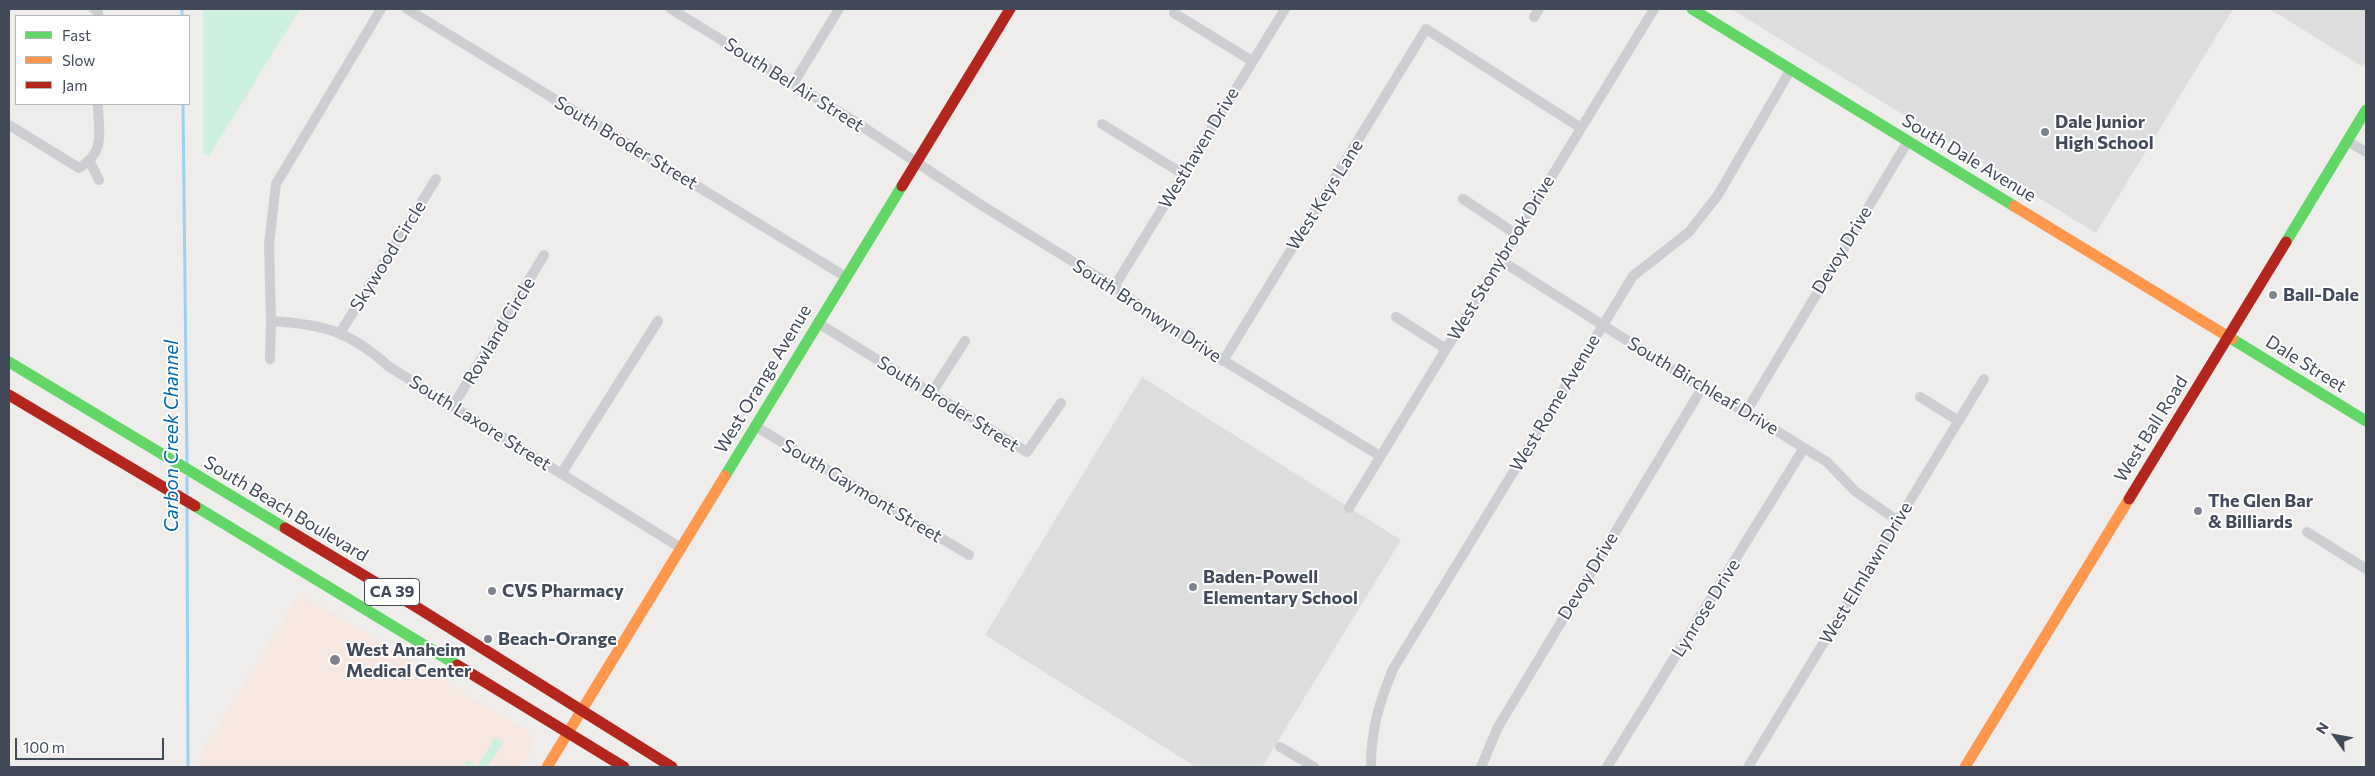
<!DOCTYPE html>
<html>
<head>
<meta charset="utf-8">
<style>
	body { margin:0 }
	#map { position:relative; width:2375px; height:776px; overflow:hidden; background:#eeedec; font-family:Commissioner,sans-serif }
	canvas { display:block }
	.frame { position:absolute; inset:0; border:10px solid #424a5a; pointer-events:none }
	.legend { position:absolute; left:15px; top:15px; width:175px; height:90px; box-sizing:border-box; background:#fff; border:1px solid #b3b7bd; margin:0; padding:6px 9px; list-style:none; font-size:15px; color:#424a5a }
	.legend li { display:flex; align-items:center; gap:10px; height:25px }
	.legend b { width:25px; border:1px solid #b3b7bd }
	.north { position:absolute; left:2310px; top:711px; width:50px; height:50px; -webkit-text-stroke:4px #fff; paint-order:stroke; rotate:302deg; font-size:14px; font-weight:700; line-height:20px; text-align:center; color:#424a5a }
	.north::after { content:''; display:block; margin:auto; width:18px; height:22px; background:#424a5a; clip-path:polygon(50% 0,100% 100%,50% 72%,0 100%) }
	.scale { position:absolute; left:15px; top:738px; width:149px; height:22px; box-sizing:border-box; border:2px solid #424a5a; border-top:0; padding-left:6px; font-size:15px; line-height:18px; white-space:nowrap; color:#424a5a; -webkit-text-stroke:4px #fff; paint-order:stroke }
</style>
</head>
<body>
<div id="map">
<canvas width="2375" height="776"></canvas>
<div class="frame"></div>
<ul class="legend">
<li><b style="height:6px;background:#63d668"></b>Fast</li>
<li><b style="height:6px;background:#ff974d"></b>Slow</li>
<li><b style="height:6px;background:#b3261e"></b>Jam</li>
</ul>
<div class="north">N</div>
<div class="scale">100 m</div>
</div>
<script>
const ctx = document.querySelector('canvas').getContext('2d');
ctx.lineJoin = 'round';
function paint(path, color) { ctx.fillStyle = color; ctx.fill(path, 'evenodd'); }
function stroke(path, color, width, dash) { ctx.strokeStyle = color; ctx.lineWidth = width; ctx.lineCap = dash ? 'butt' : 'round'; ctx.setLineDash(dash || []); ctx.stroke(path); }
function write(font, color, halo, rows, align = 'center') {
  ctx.font = font + ' Commissioner,sans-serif'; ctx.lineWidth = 4; ctx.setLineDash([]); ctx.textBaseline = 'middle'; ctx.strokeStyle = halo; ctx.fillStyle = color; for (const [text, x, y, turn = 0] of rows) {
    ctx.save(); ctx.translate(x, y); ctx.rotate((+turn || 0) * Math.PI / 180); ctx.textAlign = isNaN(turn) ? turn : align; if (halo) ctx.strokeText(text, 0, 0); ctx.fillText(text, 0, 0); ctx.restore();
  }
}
const education = new Path2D(`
	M1731 9H2233L2096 233Z
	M2270 9H2366V62L2363 67Z
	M1142 377 1401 540 1262 767H1196L985 635Z`);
const medical = new Path2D(`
	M300 593 529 732 535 743 521 767H201L202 752Z`);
const green = new Path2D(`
	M203 9H300L209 156 203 153Z
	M495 737 503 742 487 767H471L463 763 468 761 477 767Z`);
const stream = new Path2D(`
	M182 9V16
	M183 104 187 463
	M187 496V477
	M187 507 188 767`);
const street = new Path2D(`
	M94 9 98 11V16
	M407 9 846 277
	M671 9 854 121 978 203 1114 287 1167 326 1380 456
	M1174 13 1252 61
	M1534 17 1539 9
	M793 84 839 9
	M1102 124 1183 174
	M9 125 79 168C107 152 98 131 98 104
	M2347 141 2366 152
	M90 162 99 180
	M1463 199 1516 234
	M1500 260 1702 388 1746 412 1827 462 1855 491 1898 521
	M1114 287 1285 9
	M1396 317 1446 349
	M271 321C322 324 350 331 388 366L681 548
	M818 323 1027 452 1061 403
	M340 333 436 179
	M270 359 271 321 269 244 276 184 381 9
	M1223 361 1426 29 1581 128
	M931 394 965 341
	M1920 397 1959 421
	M453 406 544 255
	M1746 412 1908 141
	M755 426 969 555
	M561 474 658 321
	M1349 508 1654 9
	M2307 532 2366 569
	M1280 747 1314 767
	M1371 767C1371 730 1379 703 1393 669L1633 276 1689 232 1718 195 1791 69
	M1481 767 1498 727 1702 388
	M1607 767 1804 448
	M1748 767 1984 379`);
const fast = new Path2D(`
	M1692 9 2014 206
	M2286 242 2366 110
	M2232 339 2366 421
	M9 362 285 528
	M725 476 902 186
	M195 506 457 665`);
const slow = new Path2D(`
	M2014 206 2232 339
	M547 767 725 476
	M1965 767 2129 499`);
const jam = new Path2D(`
	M902 186 1010 9
	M9 395 195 506
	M2129 499 2286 242
	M285 528 418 608 672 767
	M457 665 624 767`);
const markers = [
	[2045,132,5,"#7e838d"],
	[2273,295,5,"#7e838d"],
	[2198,511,5,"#7e838d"],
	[1193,587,5,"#7e838d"],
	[492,591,5,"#7e838d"],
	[488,639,5,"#7e838d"],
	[335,660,6,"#7e838d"]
];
const shields = [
	[392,592,55]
];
const shieldNames = [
	["CA 39",392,592]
];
const streetNames = [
	["South Bel Air Street",794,85,32],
	["South Broder Street",626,143,31],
	["Westhaven Drive",1199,148,-59],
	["South Dale Avenue",1969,158,31],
	["West Keys Lane",1325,195,-58],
	["Devoy Drive",1842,250,-59],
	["Skywood Circle",388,256,-58],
	["West Stonybrook Drive",1501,258,-59],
	["South Bronwyn Drive",1147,311,33],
	["Rowland Circle",499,331,-59],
	["Dale Street",2306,364,32],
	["West Orange Avenue",763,379,-59],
	["South Birchleaf Drive",1703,386,31],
	["West Rome Avenue",1555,403,-59],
	["South Broder Street",948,404,32],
	["South Laxore Street",480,423,32],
	["West Ball Road",2151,429,-58],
	["South Gaymont Street",862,491,31],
	["South Beach Boulevard",286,509,31],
	["West Elmlawn Drive",1866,573,-59],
	["Devoy Drive",1588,576,-59],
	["Lynrose Drive",1706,608,-58]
];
const poiNames = [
	["Dale Junior",2055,122],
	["High School",2055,143],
	["Ball-Dale",2283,295],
	["The Glen Bar",2208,501],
	["& Billiards",2208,522],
	["Baden-Powell",1203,577],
	["Elementary School",1203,598],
	["CVS Pharmacy",502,591],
	["Beach-Orange",498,639],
	["West Anaheim",346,650],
	["Medical Center",346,671]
];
const waterNames = [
	["Carbon Creek Channel",172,436,-90]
];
paint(education, '#dfdede');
paint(medical, '#f6e7e0');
paint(green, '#cef0e1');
stroke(stream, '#9ed0f1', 3);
stroke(street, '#cdced2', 10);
stroke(fast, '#63d668', 11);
stroke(slow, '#ff974d', 11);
stroke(jam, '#b3261e', 11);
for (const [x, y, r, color] of markers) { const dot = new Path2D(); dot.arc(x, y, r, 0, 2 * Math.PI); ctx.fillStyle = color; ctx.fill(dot); stroke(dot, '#fff', 2); }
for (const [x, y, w] of shields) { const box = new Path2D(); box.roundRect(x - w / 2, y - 13.5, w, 27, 4); ctx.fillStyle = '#fff'; ctx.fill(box); stroke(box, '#424a5a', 1); }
write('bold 16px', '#424a5a', null, shieldNames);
write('18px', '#424a5a', '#fff', streetNames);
write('bold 18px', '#424a5a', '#fff', poiNames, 'left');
write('italic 19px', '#0068b0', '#fff', waterNames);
</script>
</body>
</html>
